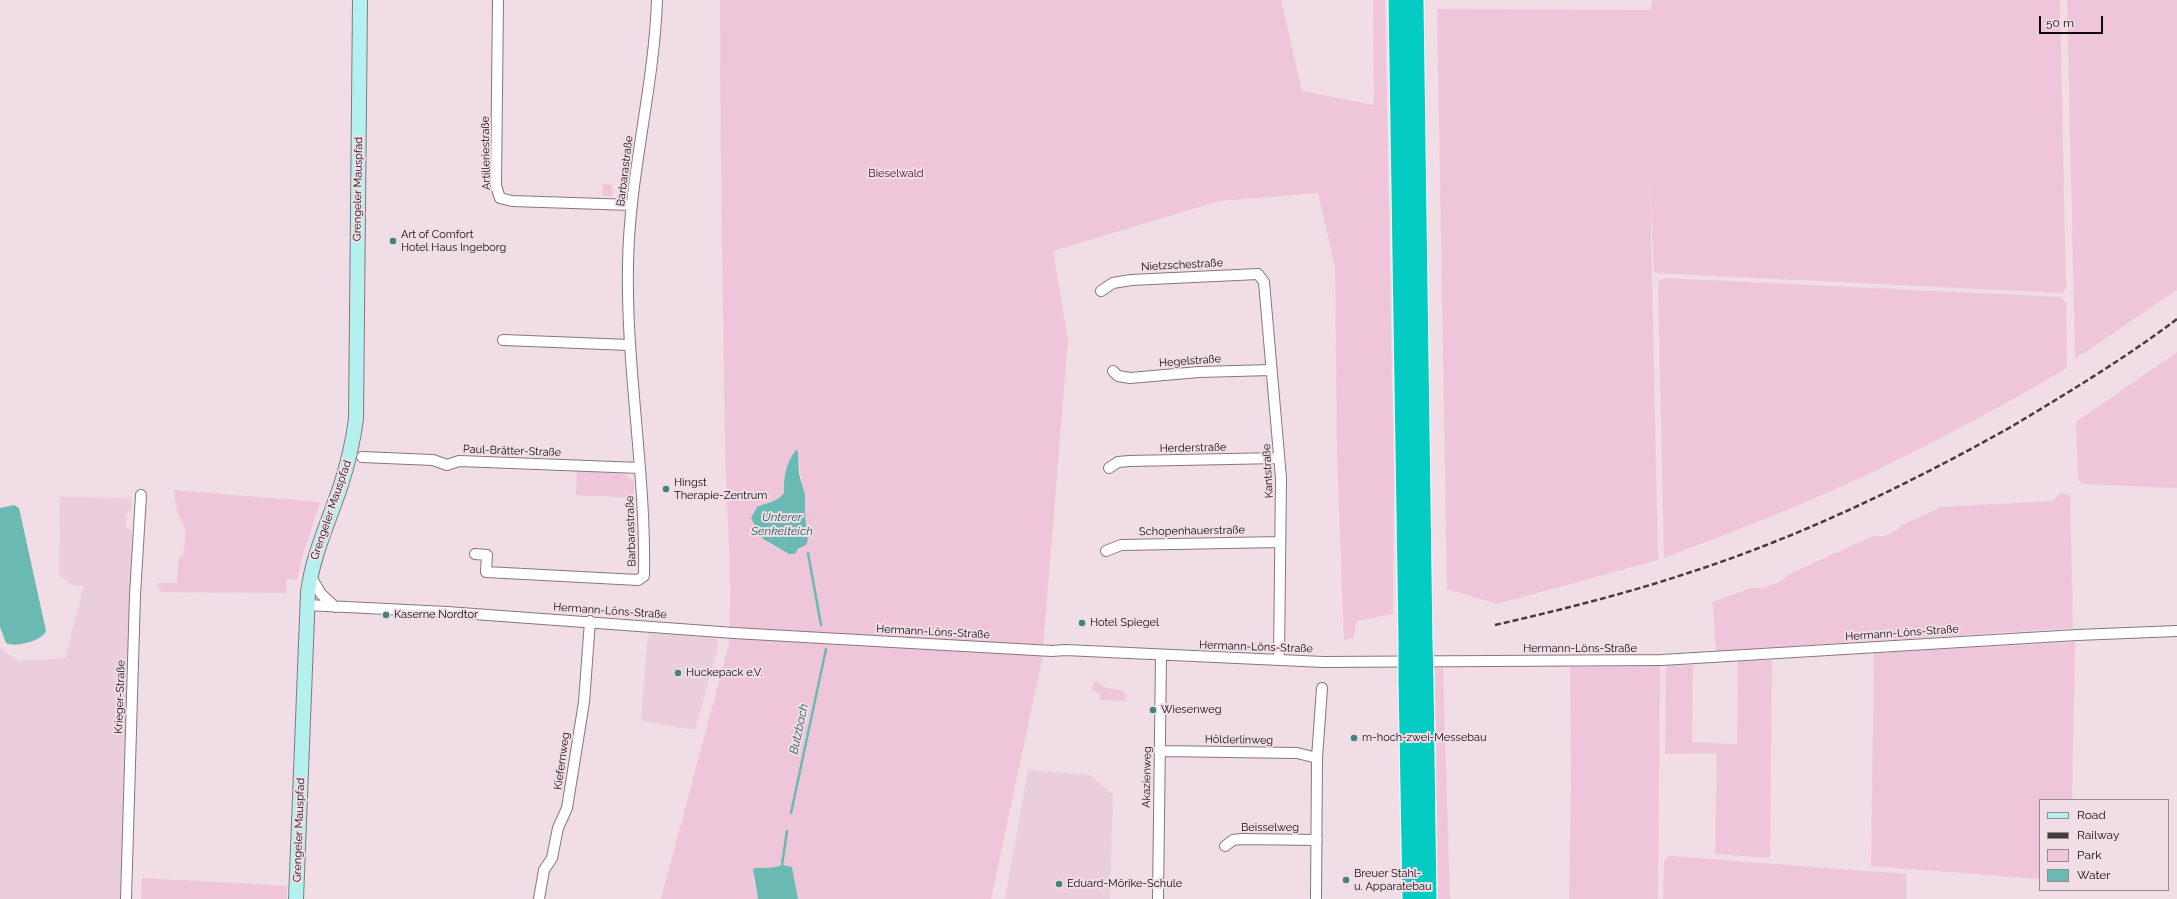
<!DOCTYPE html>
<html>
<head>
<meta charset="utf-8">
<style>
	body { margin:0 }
	#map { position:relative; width:2177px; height:899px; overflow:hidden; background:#f1dde6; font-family:Raleway,sans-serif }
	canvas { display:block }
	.legend { position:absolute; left:2039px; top:799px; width:130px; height:92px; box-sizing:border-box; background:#f1dde6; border:1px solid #978990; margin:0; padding:5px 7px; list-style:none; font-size:12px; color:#110b0e }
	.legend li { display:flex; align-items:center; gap:8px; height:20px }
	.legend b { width:20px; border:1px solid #978990 }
	.scale { position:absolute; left:2039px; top:16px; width:64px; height:18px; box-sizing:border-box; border:2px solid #110b0e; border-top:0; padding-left:5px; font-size:12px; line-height:14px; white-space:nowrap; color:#110b0e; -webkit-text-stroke:3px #f1dde6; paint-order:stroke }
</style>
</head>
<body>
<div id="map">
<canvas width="2177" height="899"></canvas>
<ul class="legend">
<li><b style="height:5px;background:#b4f0ed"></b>Road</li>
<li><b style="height:5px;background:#443b3f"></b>Railway</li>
<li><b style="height:11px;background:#efc6d9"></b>Park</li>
<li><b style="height:11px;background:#6bb9b3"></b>Water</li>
</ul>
<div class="scale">50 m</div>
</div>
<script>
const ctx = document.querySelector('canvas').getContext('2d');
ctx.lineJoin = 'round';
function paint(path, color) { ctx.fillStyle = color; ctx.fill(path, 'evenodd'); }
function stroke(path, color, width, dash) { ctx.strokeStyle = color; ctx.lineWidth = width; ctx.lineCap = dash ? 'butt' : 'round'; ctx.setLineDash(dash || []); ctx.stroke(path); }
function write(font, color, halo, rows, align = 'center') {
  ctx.font = font + ' Raleway,sans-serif'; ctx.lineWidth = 4; ctx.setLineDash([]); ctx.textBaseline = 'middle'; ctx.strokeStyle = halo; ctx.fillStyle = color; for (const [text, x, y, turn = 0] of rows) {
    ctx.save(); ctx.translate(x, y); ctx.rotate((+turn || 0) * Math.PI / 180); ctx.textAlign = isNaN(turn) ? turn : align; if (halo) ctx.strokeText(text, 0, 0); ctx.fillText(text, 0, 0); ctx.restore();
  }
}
const built = new Path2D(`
	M60 497 132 498 131 509 126 515V527L132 531 122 899H0V648L19 661 65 658 84 586 71 585 59 575Z
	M648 633 716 638 719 643 695 730 641 721Z
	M1028 770 1090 775 1113 795 1110 899H1005Z`);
const green = new Path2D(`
	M720 0H1281L1302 91 1374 105 1373 0H1385L1394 484 1393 614 1357 621 1353 638 1344 640 1337 453 1335 267 1318 193 1219 201 1053 251 1068 340 1042 660 991 899H798L792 867C779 864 771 870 758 867L753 879 758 899H661L729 644C733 577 726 510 725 443 723 296 720 148 720 0ZM798 451 808 540 795 554C784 553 766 544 760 534 756 529 755 523 751 518L757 507C768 502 776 503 784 493 782 477 786 462 798 451Z
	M1652 0H2060L2066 288 2063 293 1654 273 1650 180 1658 560 1497 604 1447 589 1437 9 1651 10Z
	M2067 0H2177V290L2075 359Z
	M603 184 612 185 613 196H602Z
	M1664 278 2060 297 2065 301 2066 305 2067 368C1999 408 1930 445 1858 479 1795 508 1729 533 1664 558L1658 287 1659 281Z
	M2177 352V488L2083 484 2078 480 2076 422Z
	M577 471 625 474 634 481V498L576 495Z
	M173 490 320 502 302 558 297 580 286 579V593L161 592 157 583H177L179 556H183L186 531 178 514Z
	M2060 493 2070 495 2073 628 1716 651 1713 602 1751 588H1763L1780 582 1789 574 1831 555 1874 536 1882 537 1897 530 1902 525 1941 507 2053 501Z
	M2075 642 2072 800H2040V879L1871 866 1874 653Z
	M1772 660 1770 858 1715 854 1717 753 1665 754 1666 666 1693 665 1692 742 1737 744 1738 661Z
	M1660 666 1658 899H1569L1571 781 1570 667Z
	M1435 668H1443L1450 899H1438Z
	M1096 680C1099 683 1104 688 1108 688 1117 690 1120 688 1127 695L1125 701 1099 700 1101 695 1091 689Z
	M1669 856 1906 874V899H1663L1664 861Z
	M142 878 287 886V899H141Z`);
const water = new Path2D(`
	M796 450 798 451 799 474 805 495V516L808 540 806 545 798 549 795 554H789L763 539 751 518 757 507C768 502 776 503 784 493 783 478 786 462 796 450Z
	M14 505 19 508 46 631C42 641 15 648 6 643L0 627V508Z
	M782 865 792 867 798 899H758L753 869C761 866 769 870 782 865Z`);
const stream = new Path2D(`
	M808 553 821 625
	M791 813 826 649
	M782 865 787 831`);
const street = new Path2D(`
	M498 0 496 186 500 198 512 201 632 205
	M1101 291 1113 283 1131 280 1258 274 1264 282 1281 478 1279 660
	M503 340 629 345
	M1113 371 1118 376 1130 378 1199 372 1271 370
	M362 457 433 460 447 465 459 461 640 468
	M1109 468 1118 462 1129 461 1279 458
	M1106 551 1121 545 1280 542
	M475 554 487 555 486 572 638 580 644 576C646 472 626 369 628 265 629 176 654 89 657 0
	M310 575 321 594 335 607
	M306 605 447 612 734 633 1052 651 1065 650 1323 662 1662 660 2077 635 2177 631
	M1160 751 1297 753 1317 758
	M1225 846 1233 840 1241 839 1317 840
	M126 899 135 595 141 495
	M539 899 544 870 552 858 558 828 567 808 584 702 590 621
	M1158 899 1161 655
	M1316 899 1317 758 1322 688`);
const secondary = new Path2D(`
	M296 899 308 592C313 554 329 521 341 485 348 463 353 442 356 419L360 0`);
const highway = new Path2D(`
	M1398 0 1408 642
	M1414 0 1423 642
	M1408 681 1412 899
	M1424 681 1427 899`);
const rail = new Path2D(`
	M1495 625C1560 610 1625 594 1688 573 1800 537 1907 485 2009 428 2066 394 2124 359 2177 319`);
const highwayBridge = new Path2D(`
	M1408 642V681
	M1423 642 1424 681`);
const markers = [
	[393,241,4,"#3e8580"],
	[666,489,4,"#3e8580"],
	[386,615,4,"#3e8580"],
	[1082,623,4,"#3e8580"],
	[678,673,4,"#3e8580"],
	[1153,710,4,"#3e8580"],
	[1354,738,4,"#3e8580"],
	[1346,880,4,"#3e8580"],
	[1059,884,4,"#3e8580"]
];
const streetNames = [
	["Artilleriestraße",486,153,-91],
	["Barbarastraße",625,171,-83],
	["Grengeler Mauspfad",358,189,-89],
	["Nietzschestraße",1182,265,-3],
	["Hegelstraße",1190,361,-4],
	["Herderstraße",1193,448,-1],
	["Paul-Brätter-Straße",512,451,2],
	["Kantstraße",1268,471,-93],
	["Grengeler Mauspfad",331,510,-71],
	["Barbarastraße",631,531,-92],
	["Schopenhauerstraße",1192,531,-1],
	["Hermann-Löns-Straße",610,611,4],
	["Hermann-Löns-Straße",933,632,3],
	["Hermann-Löns-Straße",1902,633,-4],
	["Hermann-Löns-Straße",1256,647,2],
	["Hermann-Löns-Straße",1580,649],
	["Krieger-Straße",120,697,-88],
	["Hölderlinweg",1239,740,1],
	["Kiefernweg",562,761,-82],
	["Akazienweg",1147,777,-89],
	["Beisselweg",1270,828],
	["Grengeler Mauspfad",299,830,-88]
];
const parkNames = [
	["Bieselwald",896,174]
];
const poiNames = [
	["Art of Comfort",401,235],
	["Hotel Haus Ingeborg",401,248],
	["Hingst",674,483],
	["Therapie-Zentrum",674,496],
	["Kaserne Nordtor",394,615],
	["Hotel Spiegel",1090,623],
	["Huckepack e.V.",686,673],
	["Wiesenweg",1161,710],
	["m-hoch-zwei-Messebau",1362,738],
	["Breuer Stahl-",1354,874],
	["u. Apparatebau",1354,887],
	["Eduard-Mörike-Schule",1067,884]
];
const waterNames = [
	["Unterer",782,517],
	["Senkelteich",782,531],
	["Butzbach",799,729,-78]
];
paint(built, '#eacedb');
paint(green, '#efc6d9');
paint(water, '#6bb9b3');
stroke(stream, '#6bb9b3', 2.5);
stroke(street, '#88767f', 12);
stroke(secondary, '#88767f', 16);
stroke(highway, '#fff', 21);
stroke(street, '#fff', 10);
stroke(secondary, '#b4f0ed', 14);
stroke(highway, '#05ccc2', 19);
stroke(rail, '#443b3f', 2.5, [6, 3]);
stroke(highwayBridge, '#fff', 21, []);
stroke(highwayBridge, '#05ccc2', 19);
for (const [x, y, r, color] of markers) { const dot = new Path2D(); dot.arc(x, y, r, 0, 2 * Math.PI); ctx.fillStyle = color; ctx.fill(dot); stroke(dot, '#f1dde6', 1.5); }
write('11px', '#110b0e', '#f1dde6', streetNames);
write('11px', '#4d0834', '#f1dde6', parkNames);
write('11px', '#110b0e', '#f1dde6', poiNames, 'left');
write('italic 12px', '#21625d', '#f1dde6', waterNames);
</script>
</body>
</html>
